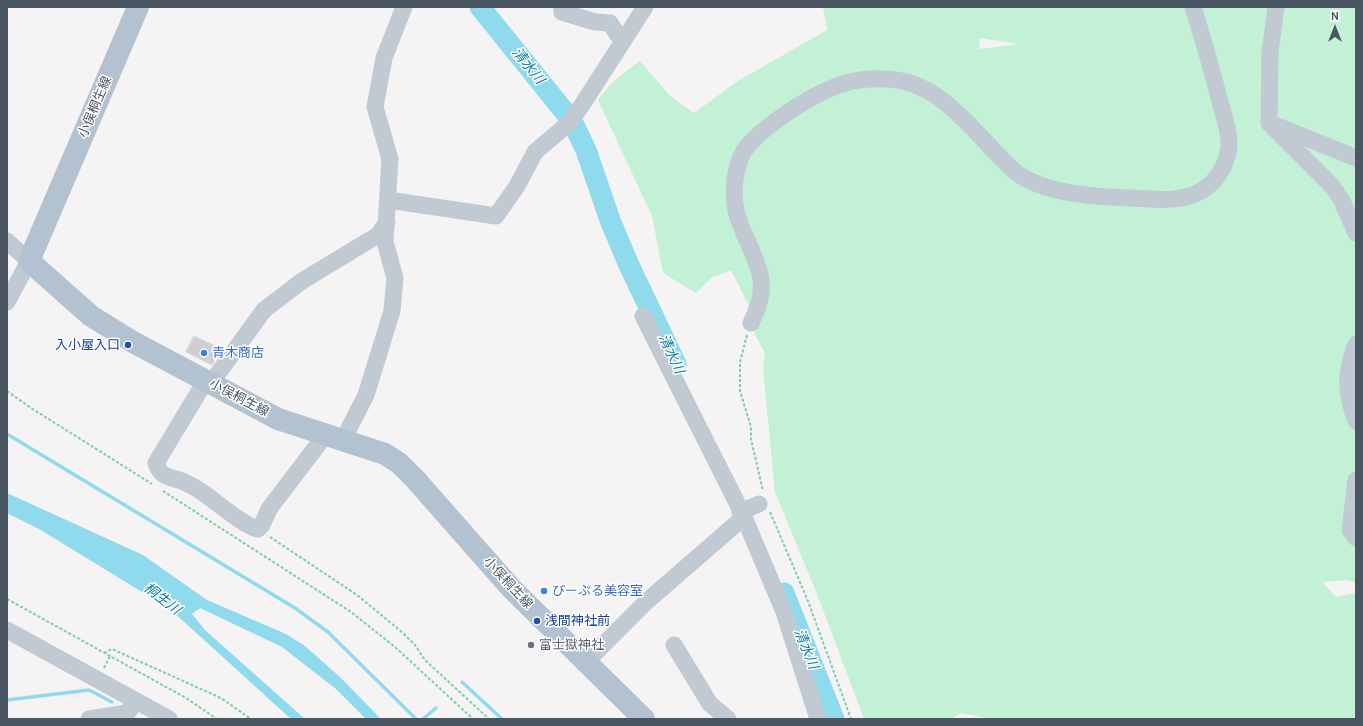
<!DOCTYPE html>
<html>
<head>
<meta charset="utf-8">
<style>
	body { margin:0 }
	#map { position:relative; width:1363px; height:726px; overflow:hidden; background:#f5f3f3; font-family:Cabin,sans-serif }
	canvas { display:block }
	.frame { position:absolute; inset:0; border:8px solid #4a5661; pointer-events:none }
	.north { position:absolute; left:1315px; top:8px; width:40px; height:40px; -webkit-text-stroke:3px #fff; paint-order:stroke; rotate:0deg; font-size:11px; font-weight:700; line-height:16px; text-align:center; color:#4a5661 }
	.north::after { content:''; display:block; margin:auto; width:14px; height:18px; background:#4a5661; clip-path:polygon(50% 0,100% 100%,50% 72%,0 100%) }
</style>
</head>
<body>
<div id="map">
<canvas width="1363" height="726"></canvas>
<div class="frame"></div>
<div class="north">N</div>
</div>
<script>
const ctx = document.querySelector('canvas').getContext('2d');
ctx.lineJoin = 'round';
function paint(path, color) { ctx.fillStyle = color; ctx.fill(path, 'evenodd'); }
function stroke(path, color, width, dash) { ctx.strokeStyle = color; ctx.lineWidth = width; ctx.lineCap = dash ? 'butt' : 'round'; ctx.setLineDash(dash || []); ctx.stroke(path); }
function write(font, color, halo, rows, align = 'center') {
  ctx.font = font + ' Cabin,"Noto Sans JP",sans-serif'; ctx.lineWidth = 3; ctx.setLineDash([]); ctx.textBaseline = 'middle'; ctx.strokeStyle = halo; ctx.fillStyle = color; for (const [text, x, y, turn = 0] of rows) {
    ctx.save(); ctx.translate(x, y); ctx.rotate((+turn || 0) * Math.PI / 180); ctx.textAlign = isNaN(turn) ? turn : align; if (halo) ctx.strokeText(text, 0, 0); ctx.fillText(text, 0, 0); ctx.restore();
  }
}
const green = new Path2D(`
	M823 7H1356V583L1348 580 1322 582 1336 597 1356 593V719H991L961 713 951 719H864L817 594 775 492 763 368 765 353 755 335 752 299 750 308 731 270 711 278 696 293 663 273 652 216 598 100C610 83 623 73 640 61L670 96 694 113 738 81 827 30ZM980 38 1019 44 979 49Z`);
const water = new Path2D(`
	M7 493 143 555 207 600 286 634 305 646 340 677 381 719H366L336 689 282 647 200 608 192 614 205 630 305 719H291L170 609 39 529 7 513Z`);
const stream = new Path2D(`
	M7 434 295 608 328 632 416 719
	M462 682 502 719
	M7 700 89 690 112 702
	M423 719 436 708`);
const river = new Path2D(`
	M480 7 572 121 586 150 610 220 628 263 676 364
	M784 593 834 719`);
const building = new Path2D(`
	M194 336 220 348 212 365 186 352Z`);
const path = new Path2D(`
	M747 335 740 362V391L751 427V439L763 491
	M7 391 31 408 152 484
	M163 491 351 612 395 647 473 719
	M770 512 808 601 851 719
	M270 537 357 595 403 633 415 645 425 660 489 719
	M7 599 186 698 217 719
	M104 653 112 649 221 698 251 719
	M104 668 110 656`);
const minor = new Path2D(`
	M562 7V12L595 22 610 23 617 34 624 40
	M1276 7 1270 52 1269 123 1333 187 1342 201 1356 233
	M1277 126 1356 158
	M388 200 496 216 517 186 535 152 569 123 582 105 645 7
	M7 241 29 261 7 302
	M643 316 744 517 784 612 818 719
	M751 323C758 308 763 295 761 279 757 255 742 235 736 211 734 201 734 190 735 180 737 166 740 154 750 143 772 120 822 87 854 81 870 78 891 78 907 82 945 92 974 131 1001 158 1007 164 1013 171 1021 176 1050 194 1097 197 1130 198 1152 199 1182 203 1201 191 1217 182 1227 164 1229 147 1230 132 1224 117 1220 102 1212 70 1203 39 1193 7
	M1356 344C1345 372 1345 393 1356 421
	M206 380 156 463C160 476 168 477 179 480 186 482 192 486 199 490 213 499 245 527 258 529L262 525 269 509 326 434
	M211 383 264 310 302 281 378 235 387 222
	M343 440 366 395 392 311 395 278 385 242 390 159 375 107 384 58 404 7
	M1356 480 1350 530 1356 538
	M7 630 169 719
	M674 645 710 704 728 719
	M586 662 646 602 744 517 740 512
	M89 719 121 714 128 712 136 701`);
const major = new Path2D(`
	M138 7 29 261 91 316 133 342 278 419 385 454 399 463 415 479 511 588 644 719`);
const minorBridge = new Path2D(`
	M740 512 759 504`);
const markers = [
	[128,345,4,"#1a4fb4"],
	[204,353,4,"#3f7fe0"],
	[544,591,4,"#3f7fe0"],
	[537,621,4,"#1a4fb4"],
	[531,645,4,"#6b7280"]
];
const streetNames = [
	["小俣桐生線",95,107,-67],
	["小俣桐生線",239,398,28],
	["小俣桐生線",508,583,47]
];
const transitNames = [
	["入小屋入口",120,345],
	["浅間神社前",545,621,"left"]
];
const shopNames = [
	["青木商店",212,353],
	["ぴーぷる美容室",552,591]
];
const worshipNames = [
	["富士獄神社",539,645]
];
const waterNames = [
	["清水川",528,66,51],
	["清水川",671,354,65],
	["桐生川",162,599,38],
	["清水川",806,649,68]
];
paint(green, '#c3f1d5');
paint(water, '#90daee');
stroke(stream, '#90daee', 3.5);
stroke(river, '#90daee', 21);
paint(building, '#cdcfd5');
stroke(building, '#d7d9de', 1);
stroke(path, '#7ad0a6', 2, [3, 2]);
stroke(minor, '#c1cad2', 17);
stroke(major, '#b3c2d1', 22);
stroke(minorBridge, '#c1cad2', 17);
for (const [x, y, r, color] of markers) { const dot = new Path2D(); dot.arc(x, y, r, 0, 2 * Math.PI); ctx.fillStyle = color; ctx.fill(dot); stroke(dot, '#fff', 1.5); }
write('13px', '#4a5661', '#fff', streetNames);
write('13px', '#164399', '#fff', transitNames, 'right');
write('13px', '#366cbe', '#fff', shopNames, 'left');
write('13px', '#5b616d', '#fff', worshipNames, 'left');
write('italic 14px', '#0c7c9b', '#fff', waterNames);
</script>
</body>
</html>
